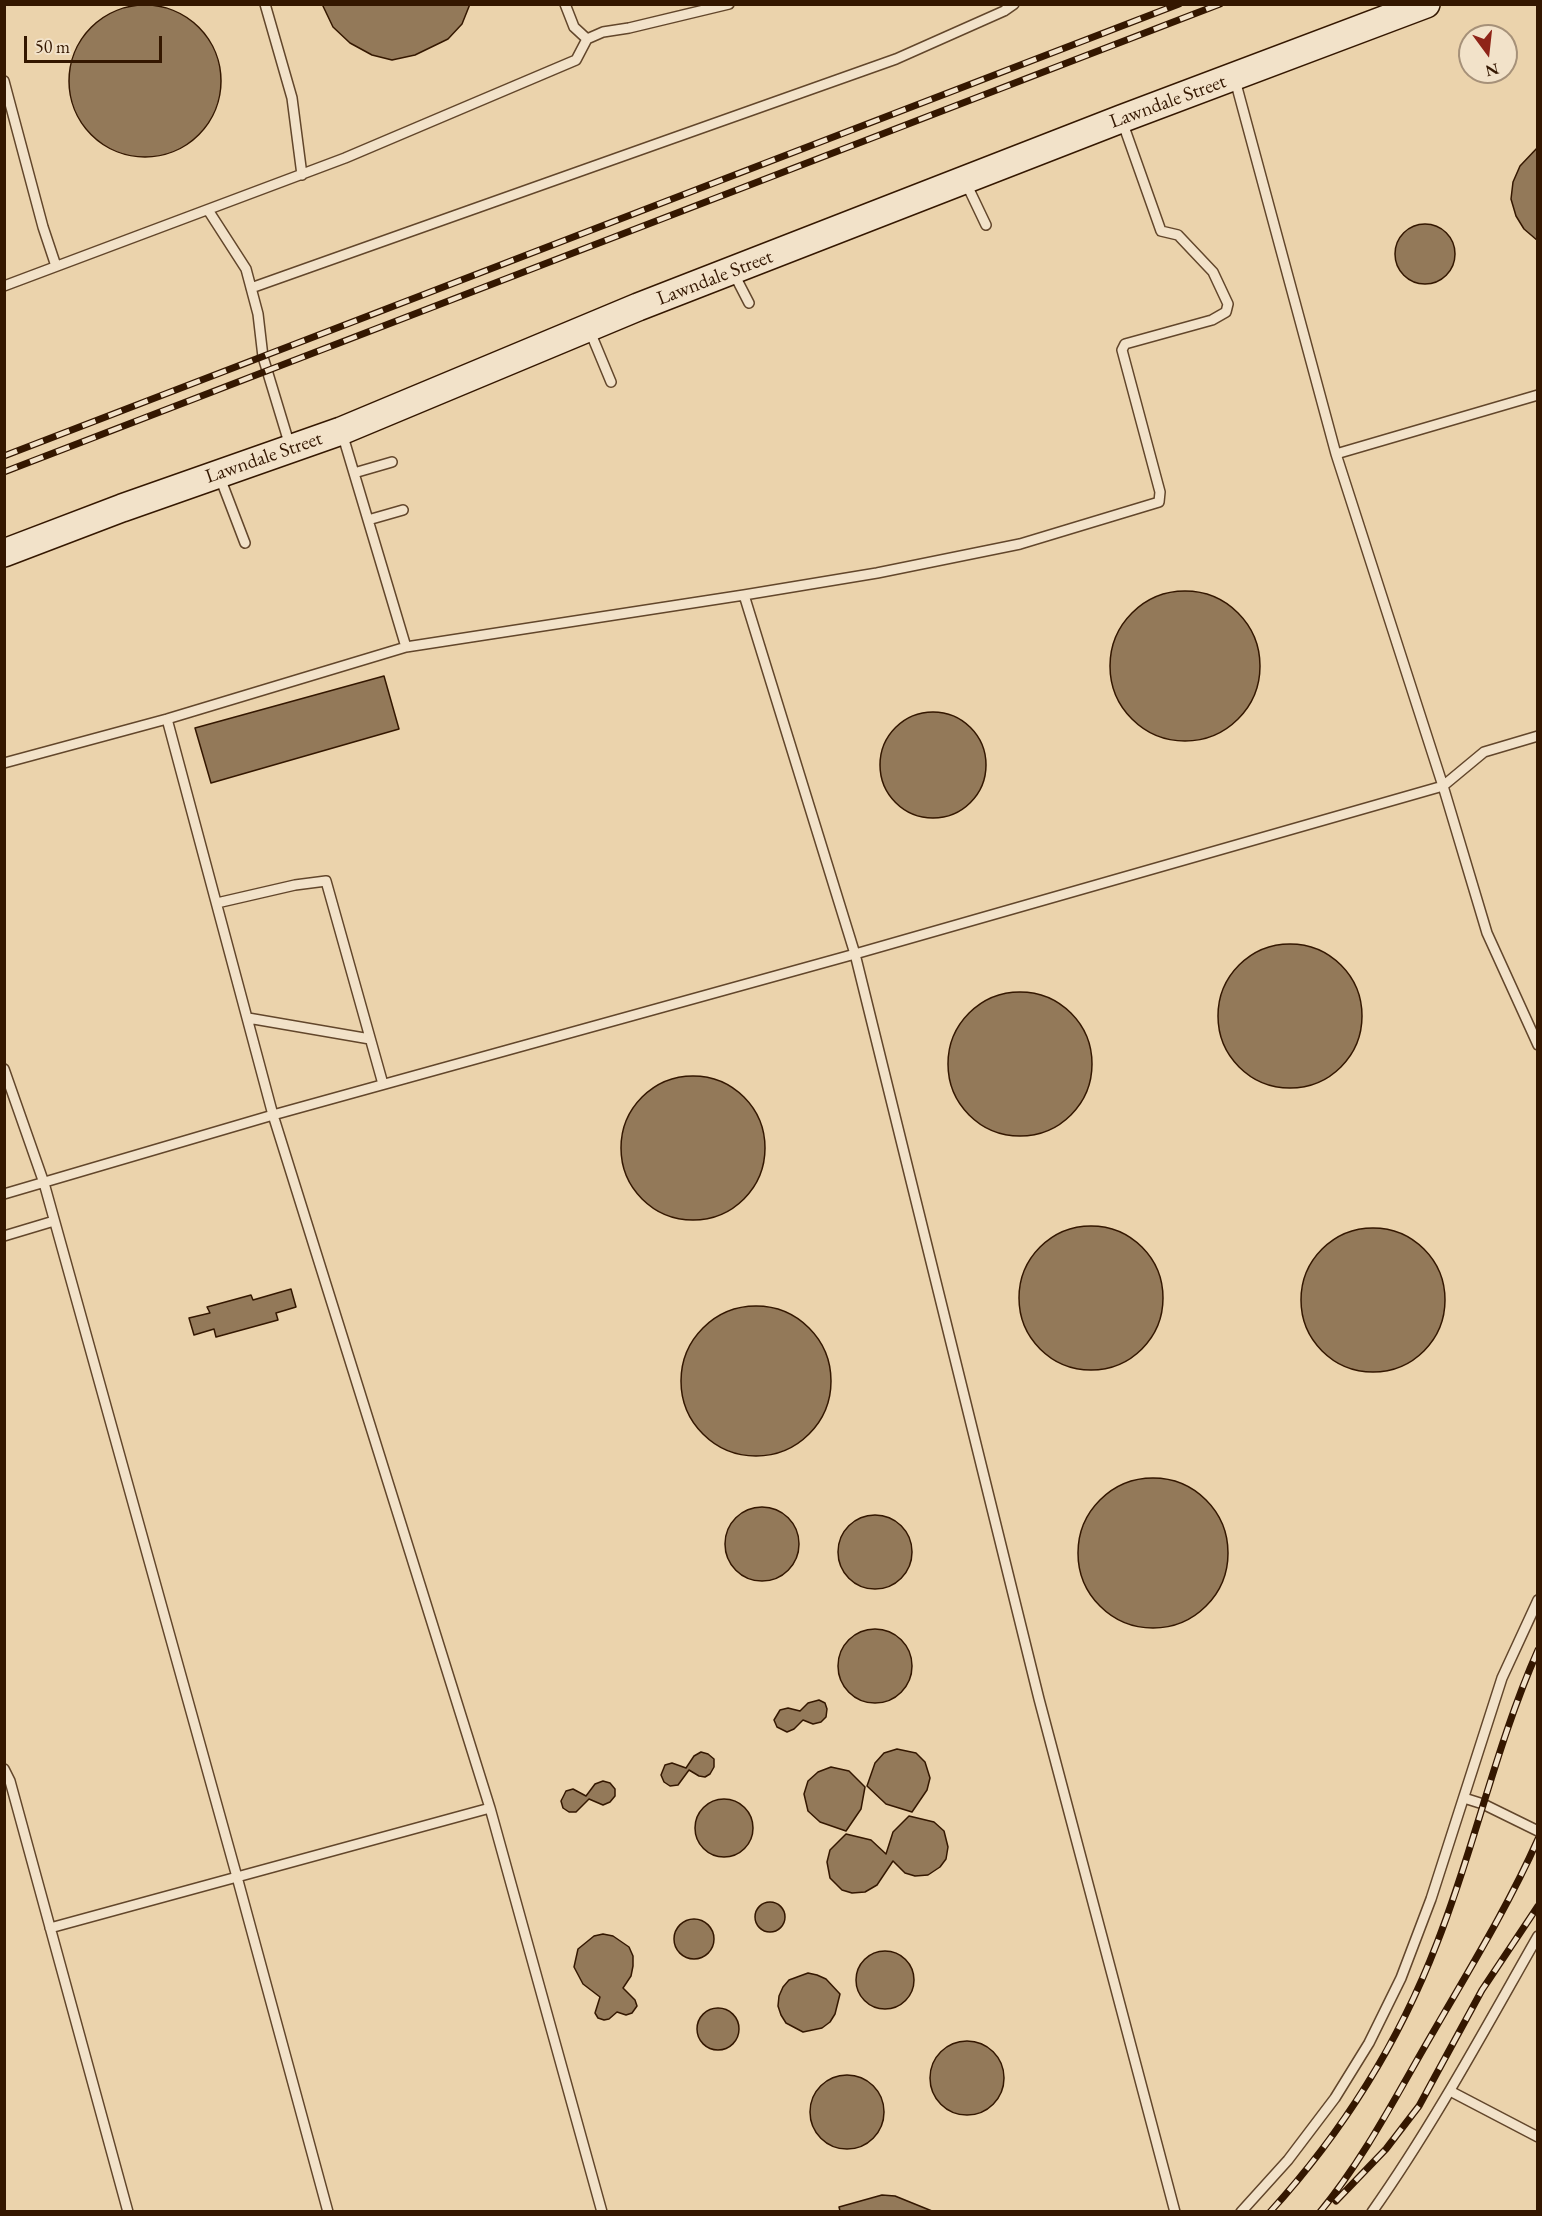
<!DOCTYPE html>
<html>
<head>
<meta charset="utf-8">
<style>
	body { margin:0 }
	#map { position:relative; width:1542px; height:2216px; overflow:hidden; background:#ebd3ac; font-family:"EB Garamond",serif }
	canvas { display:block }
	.frame { position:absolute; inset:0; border:6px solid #341700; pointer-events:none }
	.north { position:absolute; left:1458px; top:24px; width:60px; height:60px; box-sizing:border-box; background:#f2e2c9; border:2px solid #a69179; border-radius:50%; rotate:165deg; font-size:16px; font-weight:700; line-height:24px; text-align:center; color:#341700 }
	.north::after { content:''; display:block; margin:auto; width:21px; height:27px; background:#8f2418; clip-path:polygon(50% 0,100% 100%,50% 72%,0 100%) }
	.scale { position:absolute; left:24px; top:36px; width:138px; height:27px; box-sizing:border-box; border:3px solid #341700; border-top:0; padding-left:8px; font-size:18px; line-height:21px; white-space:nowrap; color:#341700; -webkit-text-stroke:4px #f2e2c9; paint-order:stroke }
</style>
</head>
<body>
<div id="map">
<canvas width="1542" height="2216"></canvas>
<div class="frame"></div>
<div class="north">N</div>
<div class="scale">50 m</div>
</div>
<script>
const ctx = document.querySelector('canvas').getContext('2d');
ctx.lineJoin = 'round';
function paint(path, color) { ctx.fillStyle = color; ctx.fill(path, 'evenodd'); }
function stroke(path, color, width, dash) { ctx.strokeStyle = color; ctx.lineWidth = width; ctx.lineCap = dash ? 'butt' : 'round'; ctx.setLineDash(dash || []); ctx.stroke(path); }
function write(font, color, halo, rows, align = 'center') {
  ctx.font = font + ' "EB Garamond",serif'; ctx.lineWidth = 6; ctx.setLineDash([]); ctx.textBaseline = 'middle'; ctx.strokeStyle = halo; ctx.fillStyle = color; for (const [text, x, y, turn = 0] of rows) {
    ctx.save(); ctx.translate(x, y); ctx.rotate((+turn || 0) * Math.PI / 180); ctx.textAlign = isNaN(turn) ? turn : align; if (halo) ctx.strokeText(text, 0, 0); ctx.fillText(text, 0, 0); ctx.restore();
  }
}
const building = new Path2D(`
	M322 4H470L462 24 448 39 415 55 392 60 372 55 350 43 333 27Z
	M69 81a76 76 0 1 1 152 0a76 76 0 1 1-152 0Z
	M1538 147V241L1524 229 1516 216 1511 199 1513 182 1520 166Z
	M1395 254a30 30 0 1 1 60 0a30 30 0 1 1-60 0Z
	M1110 666a75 75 0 1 1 150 0a75 75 0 1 1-150 0Z
	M384 676 399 729 211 783 195 728Z
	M880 765a53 53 0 1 1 106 0a53 53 0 1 1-106 0Z
	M1218 1016a72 72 0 1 1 144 0a72 72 0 1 1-144 0Z
	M948 1064a72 72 0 1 1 144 0a72 72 0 1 1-144 0Z
	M621 1148a72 72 0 1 1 144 0a72 72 0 1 1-144 0Z
	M1019 1298a72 72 0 1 1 144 0a72 72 0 1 1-144 0Z
	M1301 1300a72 72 0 1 1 144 0a72 72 0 1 1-144 0Z
	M291 1289 296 1307 276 1313 278 1320 216 1337 214 1329 194 1335 189 1318 210 1313 207 1307 251 1295 253 1300Z
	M681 1381a75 75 0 1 1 150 0a75 75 0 1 1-150 0Z
	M1078 1553a75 75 0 1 1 150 0a75 75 0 1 1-150 0Z
	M725 1544a37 37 0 1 1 74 0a37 37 0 1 1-74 0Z
	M838 1552a37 37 0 1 1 74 0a37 37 0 1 1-74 0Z
	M838 1666a37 37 0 1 1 74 0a37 37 0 1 1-74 0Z
	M819 1700 825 1703 827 1709 826 1717 821 1722 813 1724 803 1720 794 1729 787 1732 777 1727 774 1720 780 1710 788 1708 800 1711 808 1703Z
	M897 1749 916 1753 925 1762 930 1778 927 1790 912 1812 886 1804 867 1786 875 1763 884 1753Z
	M701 1752 708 1754 714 1759V1767L710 1774 705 1777 699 1776 689 1770 678 1785 670 1786 664 1782 661 1775 665 1765 672 1763 686 1768 694 1756Z
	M831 1767 849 1771 865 1787 861 1809 846 1831 820 1822 808 1811 804 1794 808 1781 818 1772Z
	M603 1781 610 1783 615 1789V1796L610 1802 603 1805 589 1799 576 1812H569L563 1808 561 1801 566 1791 573 1789 586 1796 595 1784Z
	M695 1828a29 29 0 1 1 58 0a29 29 0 1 1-58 0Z
	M909 1816 934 1822 944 1831 948 1847 946 1859 940 1867 928 1875 915 1876 905 1873 893 1861 877 1885 865 1892 852 1893 842 1890 830 1878 827 1862 830 1850 846 1834 871 1840 886 1854 893 1832Z
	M755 1917a15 15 0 1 1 30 0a15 15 0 1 1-30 0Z
	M674 1939a20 20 0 1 1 40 0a20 20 0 1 1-40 0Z
	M603 1934 613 1936 629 1947 633 1956V1966L631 1976 623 1988 635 2000 637 2006 632 2013 626 2015 617 2012 609 2019 604 2020 598 2018 595 2013 600 1997 583 1984 574 1967 578 1949 594 1936Z
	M856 1980a29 29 0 1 1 58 0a29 29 0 1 1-58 0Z
	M808 1973 817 1975 826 1979 840 1994 835 2014 830 2022 822 2028 803 2032 786 2023 781 2015 778 2006 779 1996 783 1987 789 1980Z
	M697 2029a21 21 0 1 1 42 0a21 21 0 1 1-42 0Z
	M930 2078a37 37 0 1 1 74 0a37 37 0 1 1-74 0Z
	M810 2112a37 37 0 1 1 74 0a37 37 0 1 1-74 0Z
	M882 2195 895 2196 932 2211H840L839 2207Z`);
const lane = new Path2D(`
	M265 4 292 98 302 175
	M565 4 574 27 587 39
	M1235 80 1336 454 1443 786 1487 933 1538 1045
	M4 81 43 227 56 266
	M966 183 986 225
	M208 210 246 269 258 314 263 357 290 446
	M734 274 749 303
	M4 286 345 158 576 60 587 39 603 32 629 28 729 4
	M251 288 896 59 1004 11 1014 4
	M589 329 611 382
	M342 433 406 647
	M1336 454 1538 395
	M354 473 392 462
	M219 475 245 543
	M368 520 403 510
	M744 595 855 954 1039 1699 1175 2212
	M167 719 273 1115 490 1808 602 2212
	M4 763 167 719 406 647 744 595 877 573 1020 544 1159 502 1160 492 1122 350 1125 344 1212 320 1226 312 1228 304 1213 272 1178 235 1161 231 1122 121
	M217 903 295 885 326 881 383 1084
	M248 1018 370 1039
	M4 1069 44 1183 237 1877 328 2212
	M4 1194 273 1115 855 954 1443 786 1484 752 1538 736
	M4 1236 54 1221
	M4 1769 10 1781 128 2212
	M1464 1798 1483 1804 1538 1831
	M50 1928 490 1808
	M1450 2091 1538 2137
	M1241 2212 1288 2160 1335 2098 1369 2043 1401 1978 1431 1899 1502 1678 1538 1600
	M1372 2212C1434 2124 1485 2029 1538 1936`);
const secondary = new Path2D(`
	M4 553 122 508 341 431 638 307 1121 119 1426 4`);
const rail = new Path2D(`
	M4 456 1179 4
	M4 472 1220 4
	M1336 2201 1386 2149 1419 2106 1482 1990 1538 1906
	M1270 2212C1342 2133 1399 2042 1437 1943 1475 1846 1496 1745 1538 1650
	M1320 2212C1363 2160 1395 2098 1428 2041 1466 1975 1507 1909 1538 1839`);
const streetNames = [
	["Lawndale Street",1168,102,-20],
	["Lawndale Street",715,278,-21],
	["Lawndale Street",264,458,-19]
];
paint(building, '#937959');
stroke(building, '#341700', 1.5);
stroke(lane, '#62462b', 12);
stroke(secondary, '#341700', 30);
stroke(lane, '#f2e2c9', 9);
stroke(secondary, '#f2e2c9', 27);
stroke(rail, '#341700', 7);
stroke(rail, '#f2e2c9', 4.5, [14]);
write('20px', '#341700', '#f2e2c9', streetNames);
</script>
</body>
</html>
